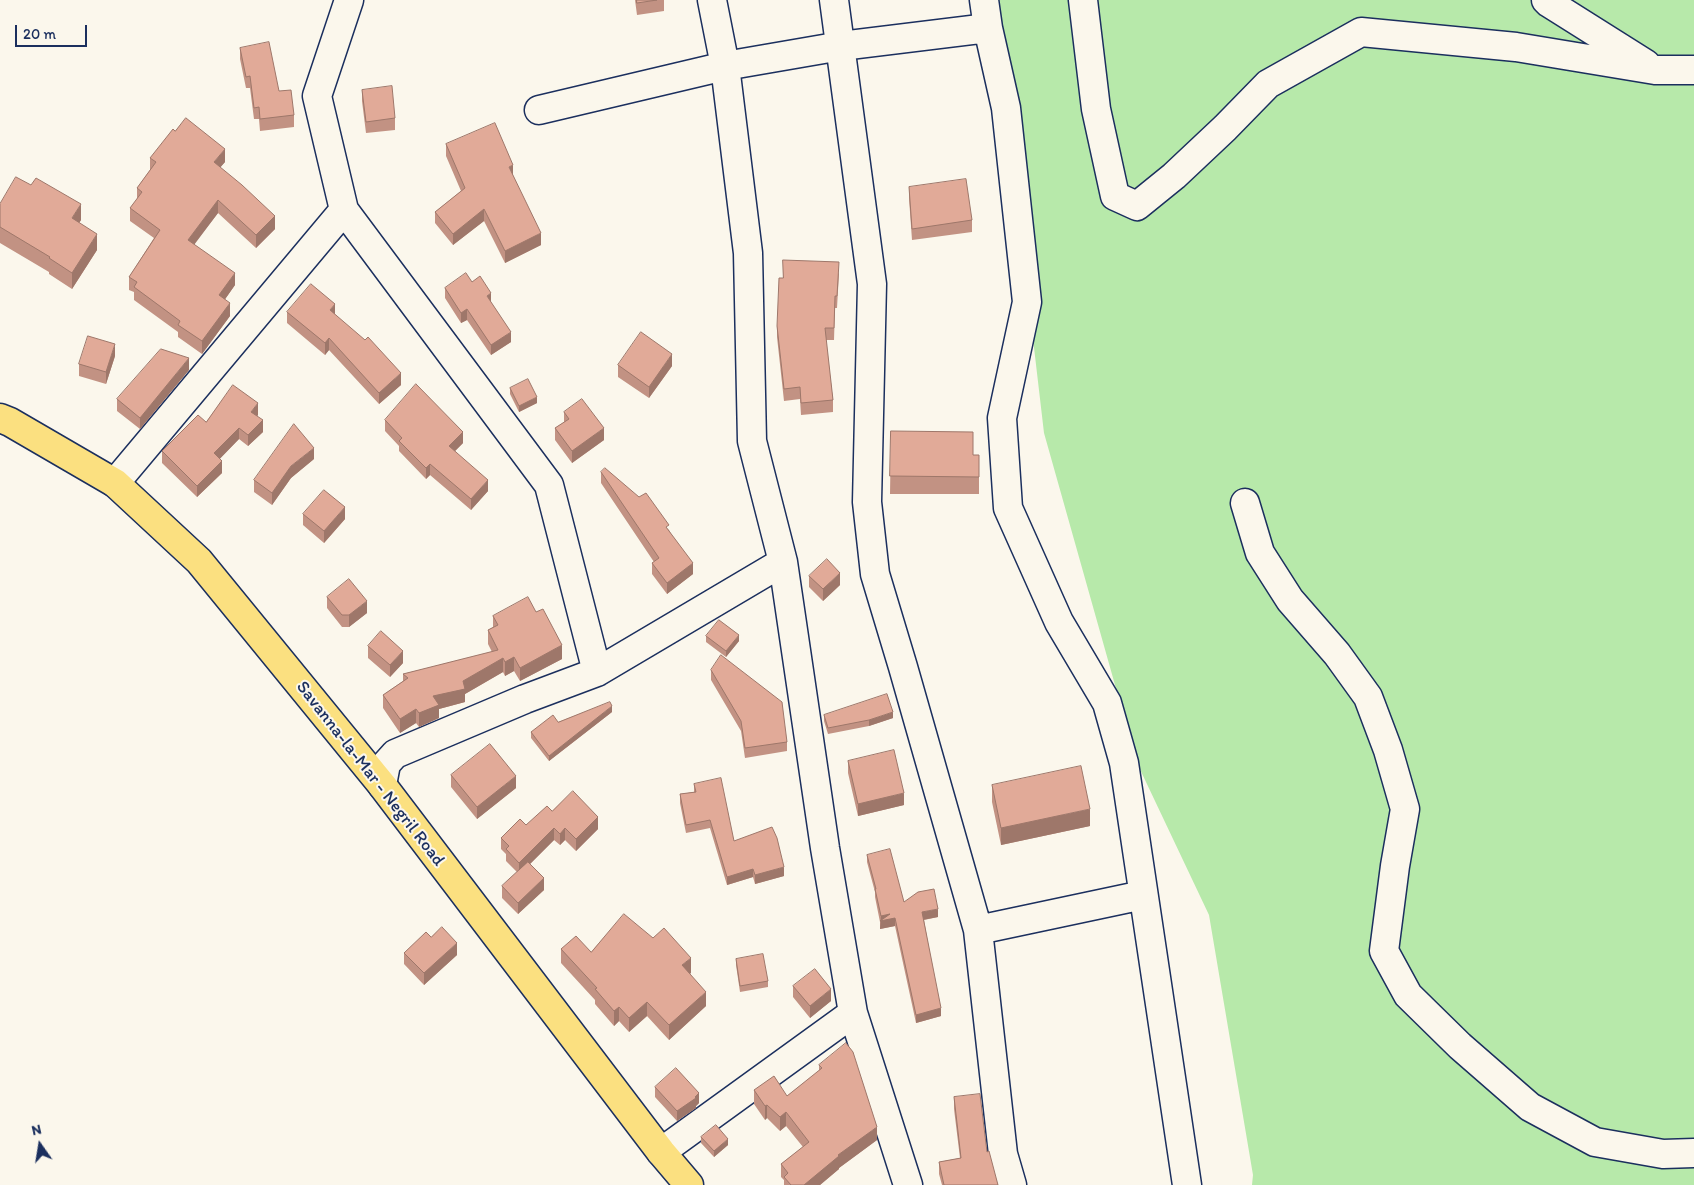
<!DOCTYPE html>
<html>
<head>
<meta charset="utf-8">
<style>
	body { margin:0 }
	#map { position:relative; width:1694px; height:1185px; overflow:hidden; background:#fbf7ec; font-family:Itim,sans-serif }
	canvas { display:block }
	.north { position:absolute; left:15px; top:1120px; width:50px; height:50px; -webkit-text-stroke:4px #fbf7ec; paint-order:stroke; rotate:347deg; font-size:14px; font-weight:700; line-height:20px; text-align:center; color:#1b2f5e }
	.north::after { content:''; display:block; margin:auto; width:18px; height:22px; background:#1b2f5e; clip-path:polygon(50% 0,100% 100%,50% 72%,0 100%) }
	.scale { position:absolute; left:15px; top:25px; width:72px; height:22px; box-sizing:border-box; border:2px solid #1b2f5e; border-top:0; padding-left:6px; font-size:15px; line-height:18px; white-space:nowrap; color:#1b2f5e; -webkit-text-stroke:4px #fbf7ec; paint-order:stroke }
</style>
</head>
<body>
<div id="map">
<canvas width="1694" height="1185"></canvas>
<div class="north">N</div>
<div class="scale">20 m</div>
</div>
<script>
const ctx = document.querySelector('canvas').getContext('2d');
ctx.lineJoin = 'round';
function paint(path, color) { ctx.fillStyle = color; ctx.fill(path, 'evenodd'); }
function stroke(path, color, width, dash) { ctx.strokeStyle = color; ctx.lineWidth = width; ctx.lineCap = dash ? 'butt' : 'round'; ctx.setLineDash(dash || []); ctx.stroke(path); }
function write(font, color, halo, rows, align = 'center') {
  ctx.font = font + ' Itim,sans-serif'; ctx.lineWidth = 4; ctx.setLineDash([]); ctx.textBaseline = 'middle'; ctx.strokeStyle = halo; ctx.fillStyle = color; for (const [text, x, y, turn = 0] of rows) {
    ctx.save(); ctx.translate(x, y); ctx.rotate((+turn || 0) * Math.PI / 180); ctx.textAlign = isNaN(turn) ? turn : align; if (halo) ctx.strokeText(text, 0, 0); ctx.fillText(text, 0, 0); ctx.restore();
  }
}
const green = new Path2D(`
	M999 0H1694V1185H1252L1253 1175 1209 915 1137 763 1044 433 1006 108Z`);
const minor = new Path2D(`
	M712 0 725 66 748 253 752 441 783 562 825 848 853 1013 908 1185
	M834 0 872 284 867 502 875 574 903 667 978 930 1003 1154 1012 1185
	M984 0 988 28 1006 108 1027 302 1002 418 1008 508 1059 622 1107 703 1124 763 1187 1185
	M1083 0 1096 109 1115 196 1137 206 1174 176 1225 128 1268 84 1361 32 1516 47 1655 70H1694
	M1546 0 1549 3 1646 64
	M539 110 725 66 841 46 988 28
	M344 210 549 485 597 672 783 562
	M115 483 344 210 317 96 349 0
	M1245 503 1260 553 1290 600 1337 654 1368 697 1388 750 1405 809 1395 866 1384 951 1408 995 1460 1046 1530 1107 1595 1142 1663 1154 1694 1153
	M382 785 386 764 395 754 525 699 597 672
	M978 930 1143 895
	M661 1152 853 1013`);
const major = new Path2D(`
	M0 418 10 422 115 483 199 561 382 785 661 1152 689 1185`);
const wall = new Path2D(`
	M635 0H664V11L637 15Z
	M240 48 279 91 294 115V127L260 131 259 119H254L250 88H246L240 59Z
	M362 90 395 118V130L366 133 362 101Z
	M446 144 513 176 541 245 505 263 484 221 453 245 435 223V212L461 191 446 156Z
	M150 158 225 162 220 167 275 229 256 248 218 213 194 244 235 285 225 299 230 316 202 354 178 337V332L134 300V292L129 290V277L154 238 130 221V208L137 200V188L150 170Z
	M909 187 972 220V232L912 240 909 198Z
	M0 204 81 220 79 223 97 250 72 289 49 274V272L0 243Z
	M839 273 837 308H835L834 340H826L833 400V412L801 415 800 399 784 401 777 337V326Z
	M472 282 491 302 511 342 491 355 467 320 461 323 445 298V288Z
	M287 312 335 315 401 385 379 404 329 350 325 355 287 323Z
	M115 356 106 384 79 376V364Z
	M618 365 672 366 649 398 618 377Z
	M189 370 140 429 117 411V399Z
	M510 388 537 403 519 412 510 394Z
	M564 412 604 440 572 463 555 440V428L564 422Z
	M258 415 257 416 263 432 248 446 239 439 219 459 222 473 197 497 162 463V451L206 422Z
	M385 420 463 443 455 451 488 491 471 510 430 475 426 479 399 451V446L385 431Z
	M891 431 973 455H979V494H890Z
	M314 459 291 478 272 505 254 492V480Z
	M601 472 669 530 693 574 667 594 652 574V563L654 562 601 483Z
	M303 514 345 519 324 543 303 525Z
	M809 576 840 585 823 601 809 587Z
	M327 597 367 613 349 627H342L327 608Z
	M536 612 562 659 520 681 514 671 505 676 503 672 465 694V702L439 709V718L419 727 416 723 400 733 383 708V695L403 681V674L492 652 488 644V630L493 627V616Z
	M706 636 739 641 726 657 706 642Z
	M368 646 403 663 390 677 368 658Z
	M711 670 787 742V751L745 758 741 731 711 680Z
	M612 712 549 761 531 738V732L558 722Z
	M824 715 893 718 869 726 828 734 824 721Z
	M848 761 904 805 858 816 848 773Z
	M451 775 516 788 477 819 451 787Z
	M694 784 734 841 784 876 755 884 753 877 727 885 710 828 686 833 680 803V794L694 792Z
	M992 785 1090 826 1001 845 992 802Z
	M552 811 598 829 576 851 565 840 560 845 554 840 530 864 544 890 518 914 502 898V886L517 872 506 861V854L501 849V838Z
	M867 855 904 902 938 917 924 920 941 1016 916 1023 895 926 880 929V922L875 897V892L867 862Z
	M561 949 591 952 691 973H690L706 1006 669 1040 647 1016 629 1032 619 1021 614 1026 595 1004V1000L561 963Z
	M404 953 457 955 424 985 404 964Z
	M736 959 768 981V987L740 992 736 965Z
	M793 986 831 1001 810 1018 793 997Z
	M819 1065 877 1140 839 1168V1169L820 1185H784V1180L781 1177V1164L803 1147 786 1126 780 1131 767 1118 765 1120 754 1104V1090L787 1096 819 1071Z
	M655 1087 699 1103 696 1106V1108L677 1121 655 1097Z
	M954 1097 987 1152 998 1185H942L939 1174V1162L960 1158 954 1109Z
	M701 1137 728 1145 714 1157 701 1143Z`);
const shadedWall = new Path2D(`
	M225 149V162L214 175V162Z
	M513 165V177L509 167Z
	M218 200V213L188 253V240Z
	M81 204V220L72 234V218Z
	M484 209V221L453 245V234Z
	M275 216V229L256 248V235Z
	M541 233V245L505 263V251Z
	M97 234V250L72 289V273Z
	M235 273V285L219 308V295Z
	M491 293V303L487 296Z
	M230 303V316L202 354V341Z
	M335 304V316L330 310Z
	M467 309V320L461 323V313Z
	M511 332V342L491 355V345Z
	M329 338V350L325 355V343Z
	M115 344V356L106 384V372Z
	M672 354V366L649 398V387Z
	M189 358V370L140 429V418Z
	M401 373V385L379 404V393Z
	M537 397V403L519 412V406Z
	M258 403V415L251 424V412Z
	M263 420V432L248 446V435Z
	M239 428V439L214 465V453Z
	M604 428V440L572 463V451Z
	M463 432V443L449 457V446Z
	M314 448V459L291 478 272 505V493L291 466Z
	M222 461V473L197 497V486Z
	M430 464V475L426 479V468Z
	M488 480V491L471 510V499Z
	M345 507V519L324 543V531Z
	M693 563V574L667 594V583Z
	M840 573V585L823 601V589Z
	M367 601V613L349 627V615Z
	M739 635V641L726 657V651Z
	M562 645V659L520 681V668Z
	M403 651V663L390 677V665Z
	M514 657V671L505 676V662Z
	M503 658V672L465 694V702L439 709V718L419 727V713L433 696 463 681Z
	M612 706V712L549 761V756Z
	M416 709V723L400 733V719Z
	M893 712V718L869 726V720Z
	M516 776V788L477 819V807Z
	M904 793V805L858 816V804Z
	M1090 809V826L1001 845V828Z
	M598 817V829L576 851V839Z
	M554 828V840L519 875V863Z
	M565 828V840L560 845V834Z
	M784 867V876L755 884V875Z
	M753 869V877L727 885V877Z
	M544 878V890L518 914V903Z
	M938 909V917L922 920V912Z
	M890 914 895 918V926L880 929 881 916Z
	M457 943V955L424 985V973Z
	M691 958V973L682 980V965Z
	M831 989V1001L810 1018V1006Z
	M706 992V1006L669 1040V1025Z
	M647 1002V1016L629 1032V1018Z
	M619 1007V1021L614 1026V1011Z
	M941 1008V1016L916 1023V1015Z
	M699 1093V1103L696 1106V1108L677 1121V1111Z
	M767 1105V1118L765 1120V1106Z
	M786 1112V1126L780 1131V1117Z
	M877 1127V1140L839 1168V1169L820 1185H804L838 1155Z
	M728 1139V1145L714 1157V1151Z`);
const building = new Path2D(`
	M637 0H657L637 3Z
	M269 42 279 91 291 90 294 115 260 119 259 107 254 108 250 76 246 77 240 48Z
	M392 86 395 118 366 122 362 90Z
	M186 118 225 149 214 162 242 185 275 216 256 235 218 200 188 240 235 273 219 295 230 303 202 341 178 325 180 321 134 287 137 282 129 277 160 230 130 208 142 192 137 188 156 162 150 158 173 129 175 131Z
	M495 123 513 165 509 167 541 233 505 251 484 209 453 234 435 212 465 188 446 144Z
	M16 177 31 185 36 178 81 204 72 218 97 234 72 273 49 258 50 257 0 227V204Z
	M966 179 972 220 912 229 909 187Z
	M783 260 839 262 837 296H835L834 328H825L833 400 801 403 800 387 784 389 777 326 779 278H783Z
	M466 273 472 282 480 276 491 293 487 296 511 332 491 345 467 309 461 313 445 288Z
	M311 284 335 304 330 310 365 340 368 337 401 373 379 393 329 338 325 343 287 312Z
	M641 332 672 354 649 387 618 365Z
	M88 336 115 344 106 372 79 364Z
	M161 349 189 358 140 418 117 399Z
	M528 379 537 397 519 406 510 388Z
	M416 384 463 432 449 446 488 480 471 499 430 464 426 468 399 441 402 438 385 420Z
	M233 385 258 403 251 412 263 420 248 435 239 428 214 453 222 461 197 486 162 451 198 415 206 422Z
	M582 399 604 428 572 451 555 428 569 419 564 412Z
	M294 424 314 448 291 466 272 493 254 480Z
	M891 431 973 432V455H979V477L890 476Z
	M605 468 639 497 646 493 669 525 666 527 693 563 667 583 652 563 659 558 601 472Z
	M324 490 345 507 324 531 303 514Z
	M827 559 840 573 823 589 809 576Z
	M349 579 367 601 349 615H342L327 597Z
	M528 597 536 612 543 609 562 645 520 668 514 657 505 662 503 658 463 681 465 689 433 696 439 705 419 713 416 709 400 719 383 695 408 678 403 674 498 650 488 630 498 625 493 616Z
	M719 620 739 635 726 651 706 636Z
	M381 631 403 651 390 665 368 646Z
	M721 655 782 702 787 742 745 748 741 721 711 670Z
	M887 694 893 712 869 720 828 728 824 715Z
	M610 702 612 706 549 756 531 732 553 715 558 722Z
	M490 744 516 776 477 807 451 775Z
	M894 750 904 793 858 804 848 761Z
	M1081 766 1090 809 1001 828 992 785Z
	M721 778 734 841 772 827 777 838 784 867 755 875 753 869 727 877 710 820 686 825 680 794 696 792 694 784Z
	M573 791 598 817 576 839 565 828 560 834 554 828 519 863 506 849 509 846 501 838 520 819 526 825 547 806 552 811Z
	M890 849 904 902 918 892 934 889 938 909 922 912 941 1008 916 1015 895 918 880 921 890 914 881 916 875 889H876L867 855Z
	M528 862 544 878 518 903 502 886Z
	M624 914 653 938 664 928 691 958 682 965 706 992 669 1025 647 1002 629 1018 619 1007 614 1011 595 989 597 988 561 949 576 936 591 952Z
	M442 927 457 943 424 973 404 953 426 932 431 937Z
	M763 954 768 981 740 986 736 959Z
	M815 969 831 989 810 1006 793 986Z
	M846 1043 853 1052 877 1127 838 1155 839 1156 804 1185H791L784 1177 788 1173 781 1164 809 1142 786 1112 780 1117 767 1105 765 1106 754 1090 774 1076 787 1096 822 1068 819 1065Z
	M676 1068 699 1093 695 1097 696 1098 677 1111 655 1087Z
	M980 1094 987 1152 989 1151 998 1185H944L939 1162 961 1158 954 1097Z
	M716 1125 728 1139 714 1151 701 1137Z`);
const streetNames = [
	["Savanna-la-Mar - Negril Road",370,774,52]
];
paint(green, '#b7e9aa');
stroke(minor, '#1b2f5e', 31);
stroke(major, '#1b2f5e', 31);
stroke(minor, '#fbf7ec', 28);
stroke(major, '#fbe080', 28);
paint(wall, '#c29283');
paint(shadedWall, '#9e776a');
paint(building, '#e1aa98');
stroke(building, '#9e776a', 1);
write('18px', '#1b2f5e', '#fbf7ec', streetNames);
</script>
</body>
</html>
